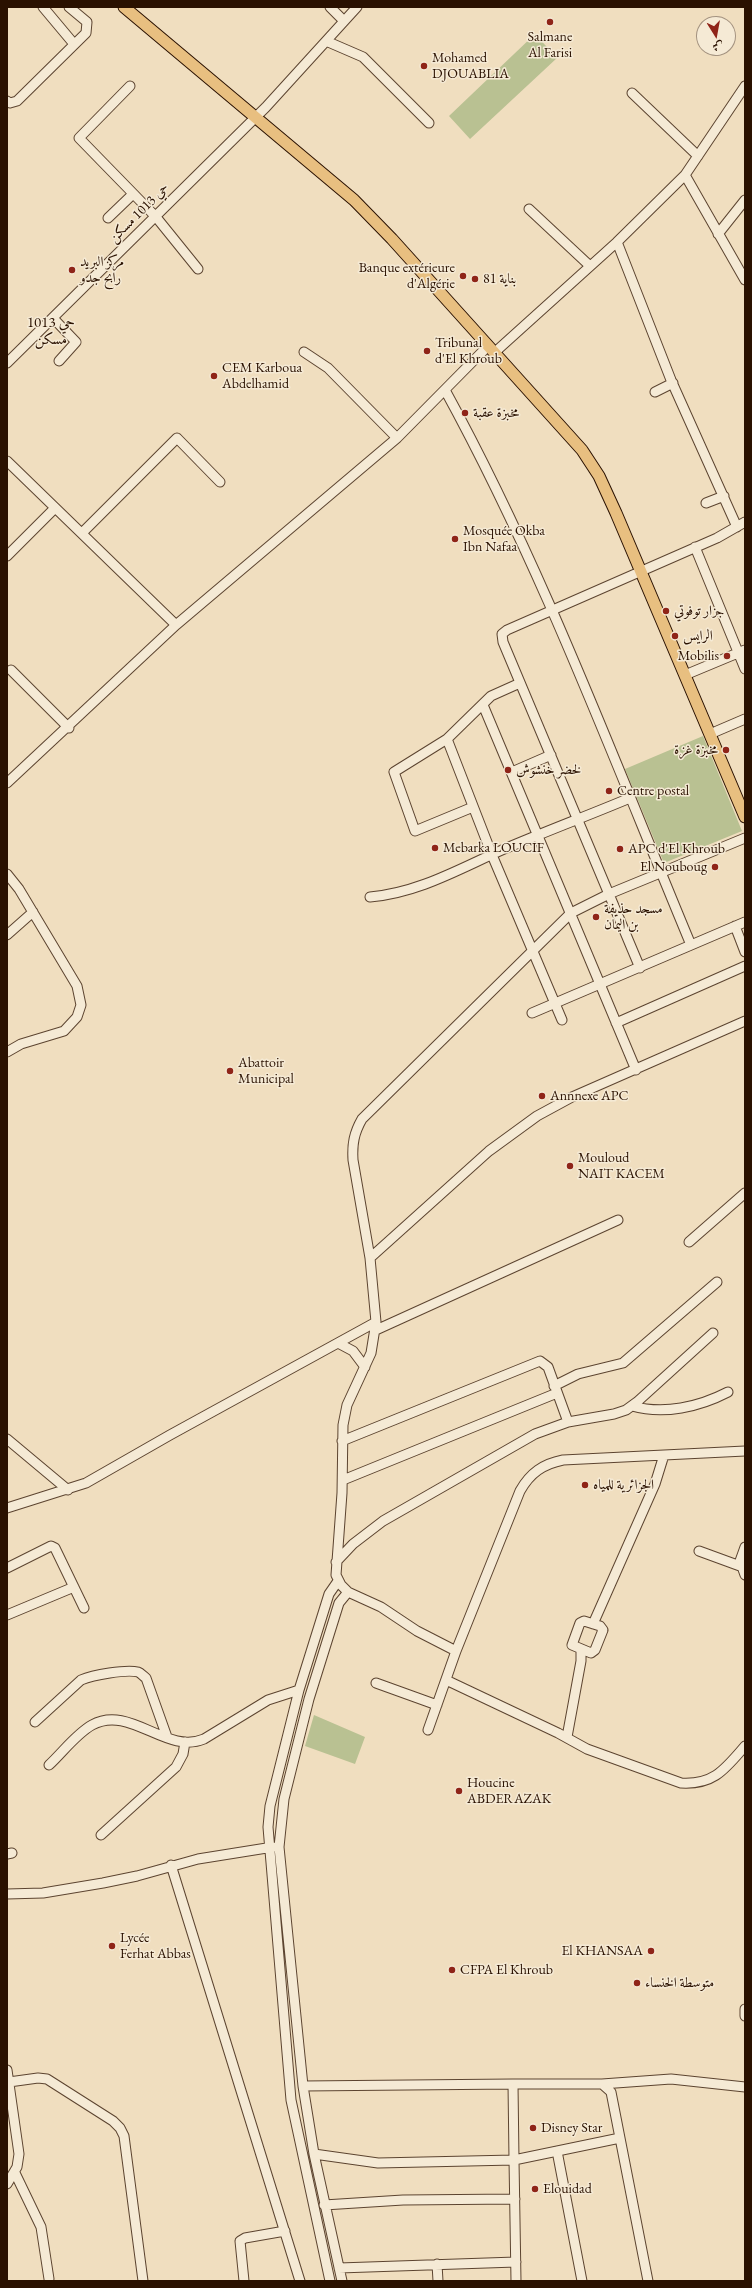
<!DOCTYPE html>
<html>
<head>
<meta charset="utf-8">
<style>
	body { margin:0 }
	#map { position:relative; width:752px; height:2288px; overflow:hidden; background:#f0debf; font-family:"EB Garamond",Amiri,serif }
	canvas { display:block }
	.frame { position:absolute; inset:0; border:8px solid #2a1100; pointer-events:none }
	.north { position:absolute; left:696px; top:16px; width:40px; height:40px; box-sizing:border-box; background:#f5ead5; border:1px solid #a49380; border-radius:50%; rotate:169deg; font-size:11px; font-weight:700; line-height:16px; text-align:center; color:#2a1100 }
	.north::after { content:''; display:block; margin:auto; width:14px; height:18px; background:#8f2418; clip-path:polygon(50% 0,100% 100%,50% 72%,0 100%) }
</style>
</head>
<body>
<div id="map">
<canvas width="752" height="2288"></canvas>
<div class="frame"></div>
<div class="north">ش</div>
</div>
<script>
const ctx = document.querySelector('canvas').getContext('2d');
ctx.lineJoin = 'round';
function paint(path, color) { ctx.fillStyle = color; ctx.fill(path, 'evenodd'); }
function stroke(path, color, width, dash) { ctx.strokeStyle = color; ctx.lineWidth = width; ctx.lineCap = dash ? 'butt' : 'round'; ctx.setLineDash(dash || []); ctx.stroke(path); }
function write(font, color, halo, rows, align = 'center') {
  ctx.font = font + ' "EB Garamond",Amiri,serif'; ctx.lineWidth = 3; ctx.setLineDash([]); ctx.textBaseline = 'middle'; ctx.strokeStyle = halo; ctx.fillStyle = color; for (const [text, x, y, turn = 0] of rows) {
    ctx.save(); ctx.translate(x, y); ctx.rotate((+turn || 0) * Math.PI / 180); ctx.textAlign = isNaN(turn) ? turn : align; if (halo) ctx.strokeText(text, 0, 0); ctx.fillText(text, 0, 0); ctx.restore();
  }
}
const green = new Path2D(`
	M535 34 557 58 470 139 449 116Z
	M703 736 742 831 664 863 625 769Z
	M314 1715 365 1737 355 1764 305 1746Z`);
const minor = new Path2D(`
	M43 7 74 44
	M330 7 344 21
	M326 41 363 57 429 123
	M130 86 79 138 156 217 198 269
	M632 93 698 156
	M7 101 10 103 17 101 86 33 87 22 69 7
	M685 175 745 280
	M529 209 590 266
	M108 218 133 194
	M718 234 745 200
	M617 242 671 380 737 527
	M53 318 76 342 59 361
	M304 352 328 368 397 438
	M494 353 617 242 685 175 745 86
	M7 363 266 107 357 7
	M445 390C542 567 613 758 691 945
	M655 392 673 383
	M7 461 176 625
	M706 503 724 496
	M82 533 177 438 220 482
	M695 547 745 669
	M7 556 55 508
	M11 670 69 728
	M685 675 745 650
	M483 705 636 1070
	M710 734 745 719
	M447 739 492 855 562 1020
	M512 772 551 755
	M7 783 176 625 397 438 488 346
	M473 807 415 831 394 772 447 739 491 696 520 683
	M7 874 19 889 77 986 81 1005 77 1017 64 1031 21 1044 7 1052
	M370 897C418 893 459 869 502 850 544 832 587 816 630 798
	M735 926 745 952
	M7 935 33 912
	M640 968 503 642 502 634 507 630 717 538 745 522
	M532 1013 745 922
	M616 1023 745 966
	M689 1242 745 1193
	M370 1258 489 1151 537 1116 572 1097 745 1021
	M376 1330 618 1220
	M338 1343 353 1351 365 1367
	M554 1386 578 1374 623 1363 717 1282
	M632 1406C664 1415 699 1407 728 1392
	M7 1439 68 1490
	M342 1441 540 1361 548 1367 568 1422
	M343 1480 557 1393
	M7 1508 86 1483 170 1435 376 1322
	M745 1547 740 1561 745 1575
	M699 1551 740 1566
	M336 1562 353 1544 383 1521 535 1434 568 1422 614 1414 626 1410 637 1402 713 1333
	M7 1568 51 1546 55 1548 84 1608
	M7 1615 74 1587
	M584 1621 600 1626 603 1630 595 1650 591 1653 572 1645 580 1623Z
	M593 1624 655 1484 664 1455
	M456 1651 417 1631 381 1607 348 1592 341 1585 336 1575 342 1493 343 1425 347 1405 371 1353 376 1322 370 1258 353 1160C352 1144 354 1133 362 1119L571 913 609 894 745 838
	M446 1680 558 1733 587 1749 681 1783C714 1785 725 1769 745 1746
	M376 1683 437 1705
	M35 1722 81 1680C93 1675 126 1669 138 1672 141 1673 143 1676 146 1678L167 1737
	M428 1730 456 1651 520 1491C530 1473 543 1464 563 1460L745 1451
	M567 1737 581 1661V1649
	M49 1765C63 1752 76 1734 92 1725 130 1704 166 1755 204 1739L268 1700 299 1690
	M101 1835 176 1767 183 1754 185 1742
	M7 1854 12 1853
	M171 1865 300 2281
	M7 1894 43 1893 103 1883 137 1876 198 1859 273 1847
	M745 2009V2016
	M7 2070 19 2154 17 2167 7 2184
	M9 2082 38 2078 47 2079 113 2121 120 2128 124 2136 143 2281
	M513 2084H602L611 2092 648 2281
	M602 2084 671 2079 745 2087
	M303 2086 513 2084 514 2160 378 2163 314 2154
	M557 2151 582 2281
	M15 2173 41 2227 49 2279
	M324 2205 403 2200 515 2199
	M437 2264 438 2281
	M339 2268 516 2262
	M244 2281 240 2241 245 2238 285 2231
	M330 2281 291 2100 268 1827 270 1806 299 1690 329 1594 338 1581
	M342 2281 314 2154 303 2086 279 1847 284 1799 309 1699 339 1603 348 1592
	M516 2281 514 2160 620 2138`);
const major = new Path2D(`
	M124 7 354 200 392 239 582 450 599 476 616 513 745 817`);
const markers = [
	[550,22,4,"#8f2418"],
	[424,66,4,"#8f2418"],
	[72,270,4,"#8f2418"],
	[463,276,4,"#8f2418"],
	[475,279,4,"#8f2418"],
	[427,351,4,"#8f2418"],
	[214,376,4,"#8f2418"],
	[465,413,4,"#8f2418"],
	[455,539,4,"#8f2418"],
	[666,611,4,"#8f2418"],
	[675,636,4,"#8f2418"],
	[727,656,4,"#8f2418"],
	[726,750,4,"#8f2418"],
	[508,770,4,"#8f2418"],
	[609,791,4,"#8f2418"],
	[435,848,4,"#8f2418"],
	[620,849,4,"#8f2418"],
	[715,867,4,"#8f2418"],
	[596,917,4,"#8f2418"],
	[230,1071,4,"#8f2418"],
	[542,1096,4,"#8f2418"],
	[570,1166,4,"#8f2418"],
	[585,1485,4,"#8f2418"],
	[459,1791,4,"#8f2418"],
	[112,1946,4,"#8f2418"],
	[651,1951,4,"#8f2418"],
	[452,1970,4,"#8f2418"],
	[637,1983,4,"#8f2418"],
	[533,2128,4,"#8f2418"],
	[535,2189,4,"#8f2418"]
];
const poiNames = [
	["Salmane",550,37,"center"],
	["Al Farisi",550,53,"center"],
	["Mohamed",432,58],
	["DJOUABLIA",432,74],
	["مركز البريد",80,262],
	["رابح جدو",80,278],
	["Banque extérieure",455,268,"right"],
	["d'Algérie",455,284,"right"],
	["بناية 81",483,279],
	["Tribunal",435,343],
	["d'El Khroub",435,359],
	["CEM Karboua",222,368],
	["Abdelhamid",222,384],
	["مخبزة عقبة",473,413],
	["Mosquée Okba",463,531],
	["Ibn Nafaa",463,547],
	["جزار توفوتي",674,611],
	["الرايس",683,636],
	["Mobilis",719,656,"right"],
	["مخبزة غزة",718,750,"right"],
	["لخضر خنشوش",516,770],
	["Centre postal",617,791],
	["Mebarka LOUCIF",443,848],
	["APC d'El Khroub",628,849],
	["El Nouboug",707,867,"right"],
	["مسجد حذيفة",604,909],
	["بن اليمان",604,925],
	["Abattoir",238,1063],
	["Municipal",238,1079],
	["Annnexe APC",550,1096],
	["Mouloud",578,1158],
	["NAIT KACEM",578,1174],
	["الجزائرية للمياه",593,1485],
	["Houcine",467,1783],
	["ABDERAZAK",467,1799],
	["Lycée",120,1938],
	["Ferhat Abbas",120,1954],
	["El KHANSAA",643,1951,"right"],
	["CFPA El Khroub",460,1970],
	["متوسطة الخنساء",645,1983],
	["Disney Star",541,2128],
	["Elouidad",543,2189]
];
const streetNames = [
	["حي 1013 مسكن",139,213,-45]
];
const neighbourhoodNames = [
	["حي 1013",51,323],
	["مسكن",51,340]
];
paint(green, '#b9c192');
stroke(minor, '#5c4430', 11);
stroke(major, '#2a1100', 13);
stroke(minor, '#f5ead5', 9);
stroke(major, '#e8bf80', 11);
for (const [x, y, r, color] of markers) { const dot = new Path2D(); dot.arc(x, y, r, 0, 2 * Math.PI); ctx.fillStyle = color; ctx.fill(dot); stroke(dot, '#f5ead5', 1.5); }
write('14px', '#2a1100', '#f5ead5', poiNames, 'left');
write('14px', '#2a1100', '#f5ead5', streetNames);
write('15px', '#2a1100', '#f5ead5', neighbourhoodNames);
</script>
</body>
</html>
